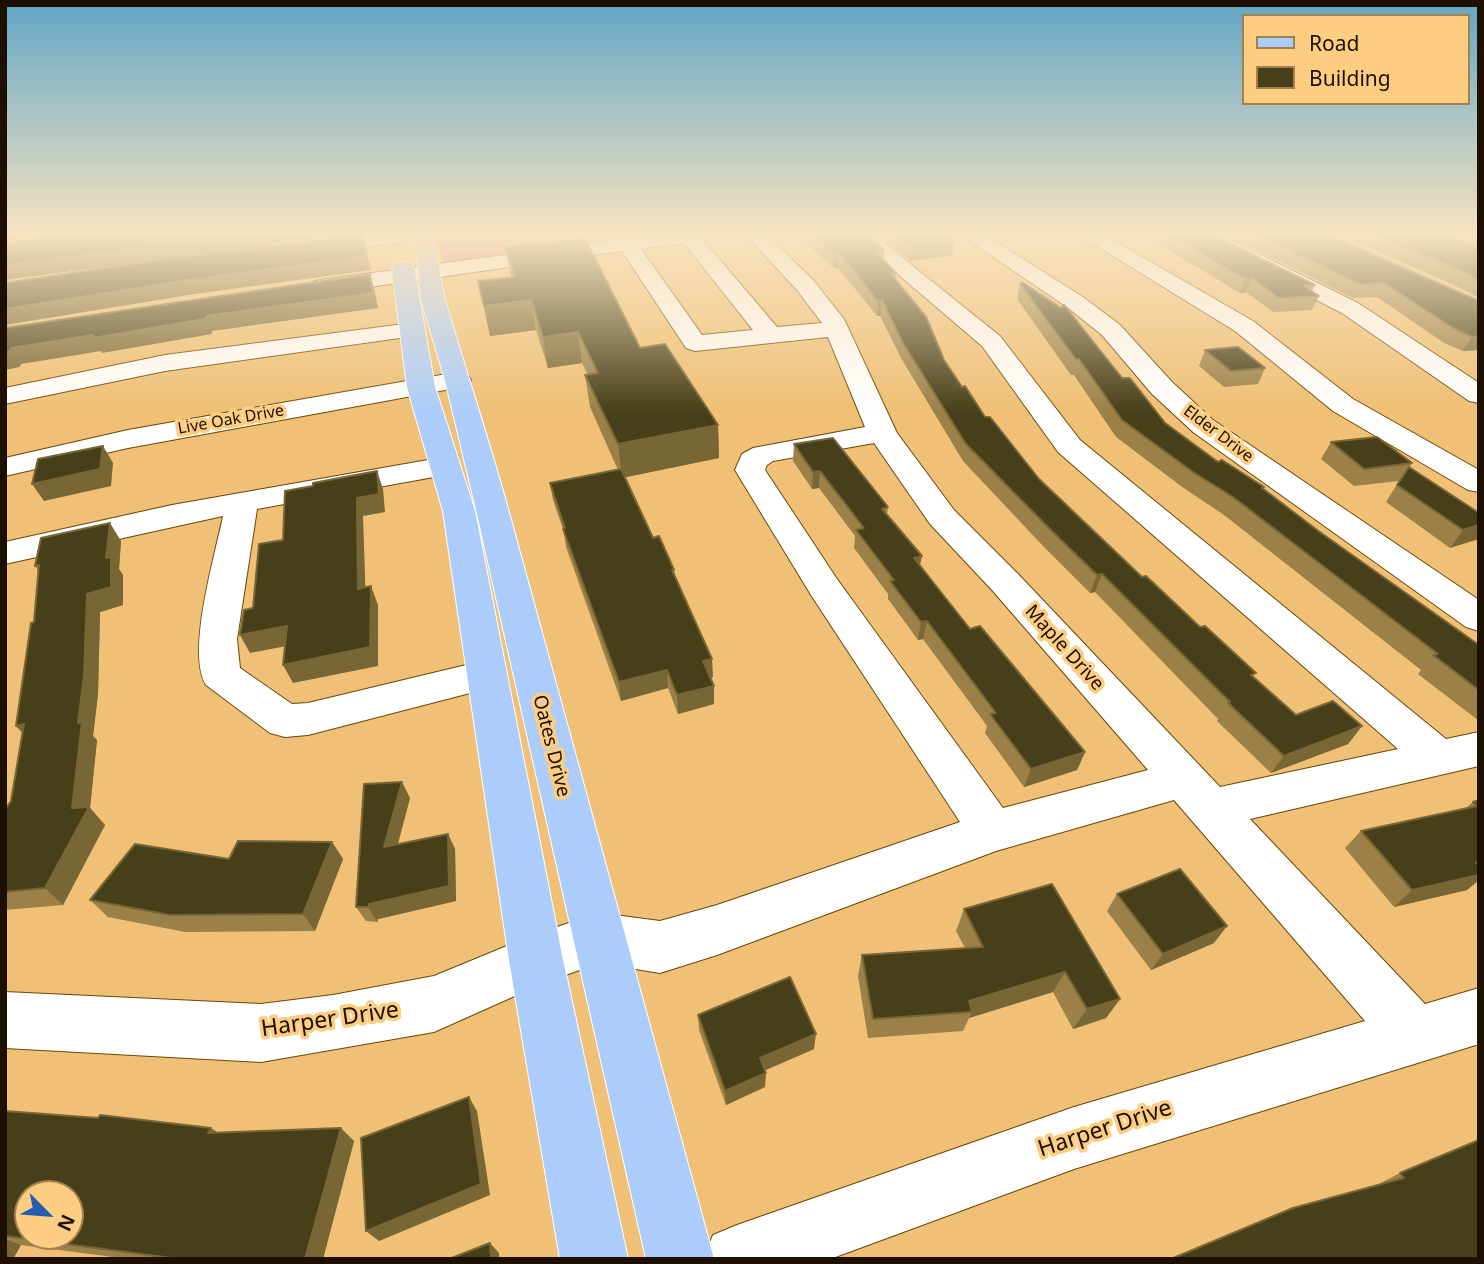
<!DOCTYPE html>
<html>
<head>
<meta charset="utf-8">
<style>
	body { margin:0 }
	#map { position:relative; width:1484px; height:1264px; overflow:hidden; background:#efc075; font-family:"Noto Sans",sans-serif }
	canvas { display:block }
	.frame { position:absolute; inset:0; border:7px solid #1d1000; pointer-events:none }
	.legend { position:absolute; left:1242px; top:14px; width:228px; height:91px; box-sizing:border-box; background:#fdcd82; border:2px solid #a3814e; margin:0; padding:9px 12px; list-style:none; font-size:21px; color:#1d1000 }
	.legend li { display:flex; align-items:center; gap:14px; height:35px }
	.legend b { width:35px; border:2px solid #a3814e }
	.north { position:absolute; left:14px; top:1180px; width:70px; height:70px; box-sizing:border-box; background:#fdcd82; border:2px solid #a3814e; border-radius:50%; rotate:115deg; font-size:19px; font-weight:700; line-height:28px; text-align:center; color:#1d1000 }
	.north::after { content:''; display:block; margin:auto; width:24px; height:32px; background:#225daf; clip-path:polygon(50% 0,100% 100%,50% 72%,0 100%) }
</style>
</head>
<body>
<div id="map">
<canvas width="1484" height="1264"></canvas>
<div class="frame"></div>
<ul class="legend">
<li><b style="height:9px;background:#accdfb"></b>Road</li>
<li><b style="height:19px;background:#473f19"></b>Building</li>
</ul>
<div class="north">N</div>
</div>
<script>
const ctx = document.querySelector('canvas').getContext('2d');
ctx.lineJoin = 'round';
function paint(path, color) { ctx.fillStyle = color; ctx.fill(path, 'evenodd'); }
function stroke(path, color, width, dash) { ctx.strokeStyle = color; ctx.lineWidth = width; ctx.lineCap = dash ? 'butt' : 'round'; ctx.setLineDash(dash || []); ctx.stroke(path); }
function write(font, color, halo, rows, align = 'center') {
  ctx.font = font + ' "Noto Sans",sans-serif'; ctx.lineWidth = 7; ctx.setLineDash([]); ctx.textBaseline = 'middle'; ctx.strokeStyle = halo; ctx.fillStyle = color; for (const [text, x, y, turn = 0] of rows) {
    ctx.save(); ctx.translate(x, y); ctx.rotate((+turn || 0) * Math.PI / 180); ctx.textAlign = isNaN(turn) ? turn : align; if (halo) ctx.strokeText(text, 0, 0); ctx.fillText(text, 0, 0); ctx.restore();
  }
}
const green = new Path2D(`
	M435 235H673L460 263 444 262Z`);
const minor = new Path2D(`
	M361 235 407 237 404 241 397 243 312 253 305 251 302 247 305 243 312 241Z
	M651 235H706L702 239 777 327 822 323 797 290 746 235H767L813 280 844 319 897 433 954 510 1018 574 1220 787 1398 749 1058 452 982 346 852 235H874L1000 336 1080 440 1446 739 1479 732V766L1250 819 1425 1004 1479 988V1044L1074 1169 830 1259H703L713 1235 737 1225 1074 1107 1365 1021 1174 800 996 851 717 955 660 973 599 963 546 982 434 1032 261 1062 5 1048V992L261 1004 333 995 434 976 536 934 599 913 660 921 717 905 960 822 811 595 735 470 742 454 753 448 865 427 828 337 695 351 686 348 622 251 320 294 312 292 309 287 312 282 320 280ZM684 243 753 330 702 335 641 249ZM874 443 930 524 992 590 1148 770 1003 808 837 579 765 470 767 465 773 461Z
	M961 235H985L1083 297 1120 325 1172 382 1213 420 1479 600V631L1466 627 1193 432 1152 394 1102 335 1067 307Z
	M1079 235H1104L1253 321 1353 399 1479 470V492L1468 490 1333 411 1235 331Z
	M1194 235H1220L1358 303 1479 383V403L1469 401 1342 313 1197 239Z
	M412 323 421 325 424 330 421 335 165 371 5 404V388L165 355Z
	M458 372 467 374 471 380 467 386 128 448 5 476V458L128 430Z
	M445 457 456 459 460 466 456 473 257 509 237 639 240 668 292 704 308 703 487 660 501 665 507 675 501 685 308 735 285 737 270 733 206 685C186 652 215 556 223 516L5 564V542L172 505Z`);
const major = new Path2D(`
	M411 235H431C440 257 439 281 446 303 466 371 488 437 507 505L714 1259H646L475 505 445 380 421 300 417 251Z
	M403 262 411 263 414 268 435 387 475 511 563 960 628 1259H560L509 960 443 511 407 387 392 268 395 263Z`);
const wall = new Path2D(`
	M797 235H866L884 250 883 260 896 273 895 280 944 360 962 387 985 417 1039 479 1142 577 1296 715 1362 726 1348 744 1271 773 1217 721 1218 719 1095 592 1090 593 1044 547 963 461 901 358 880 316H877L838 268H834Z
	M878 235H946L954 241 952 255 910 261Z
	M1144 235H1213L1315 285 1312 291 1319 296 1312 310 1273 312 1246 292 1240 293Z
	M1226 235H1328L1479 301V350L1463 351 1444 343 1377 297 1353 298Z
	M1340 235H1447L1479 247V298L1454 285Z
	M1455 235H1479V245Z
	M505 247 640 348 718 425 719 458 625 477 653 538 674 570 675 578 713 677 710 678 714 686V704L678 714 668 688 621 701 566 547 564 532 553 500 550 483 618 470 590 407 585 375H588L582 363 548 368 536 330 490 336 478 281 511 277Z
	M1020 284 1122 378 1165 423 1218 462 1263 489 1317 530 1479 645V721L1418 674 1421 670 1224 515 1185 489 1116 437 1074 375H1071L1017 299Z
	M1205 350 1265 368 1258 384 1224 387 1199 366Z
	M1331 442 1412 463 1409 468 1479 513 1450 548 1386 502 1399 481 1354 486 1321 459Z
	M794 444 888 507 887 514 920 565 970 629 1085 752 1077 770 1024 787 985 733 987 726 923 639 918 640 888 599V594L854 548 855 536 819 488 812 489 793 461Z
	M121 541 119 569 123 575V605L100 612 98 694 93 736 97 740 90 808 105 825 63 905 5 910V810L11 801 23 733 16 726 34 622 38 570 35 566Z
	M410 798 397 845 448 834 455 849 456 901 378 919 377 922 366 921 356 907Z
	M1479 800V880L1467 890 1394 907 1345 848 1361 831 1466 808 1473 802Z
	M332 842 343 859 315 931 185 932 108 917 90 900 229 859Z
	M1117 894 1214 943 1151 970 1107 911Z
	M964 909 1120 999 1106 1018 1073 1029 1053 992 969 1018 963 1031 868 1038 858 976 862 955 965 948 956 931Z
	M698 1015 814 1049 765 1070V1087L726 1105 699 1030Z
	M5 1111 211 1128 218 1133 354 1141 323 1259H128L21 1245 13 1259H5Z
	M1400 1173 1479 1259 1375 1186Z`);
const shadedWall = new Path2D(`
	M5 235H47L5 241Z
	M235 235H344L5 280V265Z
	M362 235 371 270 195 294 5 325V309Z
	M954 241 952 255 910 261 912 247Z
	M884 250 882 264 875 251Z
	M839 253 838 268H834L835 254Z
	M370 274 374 288 378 308 212 331V334L102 353 101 351 21 364 20 367 5 370V352L11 348 206 316Z
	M1252 278 1246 292 1240 293 1245 279Z
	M531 300 536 330 490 336 484 306Z
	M882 300 880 316H877L878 301Z
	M578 332 582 363 548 368 543 337Z
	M1479 336V350L1463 351 1472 337Z
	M718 425 719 458 622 478 618 444Z
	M103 446 113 463 111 486 44 501 32 484Z
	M377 471 383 489 385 512 363 516 366 607 358 589 357 498Z
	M820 471 819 488 812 489 813 472Z
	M110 523 121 541 119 569 123 575V605L100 612 98 694 93 736 97 740 90 808 105 825 63 905 45 888 72 808 87 594 106 558Z
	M1479 525V539L1450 548 1463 530Z
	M922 556 918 574 914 558Z
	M1102 574 1095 592 1090 593 1097 575Z
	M371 586 378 605V666L293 683 283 665Z
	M927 621 923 639 918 640 921 622Z
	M287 626 297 644 250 653 240 635Z
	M712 659 713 677 703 679V661Z
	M667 670 668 688 621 701 619 682Z
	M714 686V704L678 714 677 695Z
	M24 724 33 744 16 726Z
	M1362 726 1348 744 1271 773 1284 756Z
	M1085 752 1077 770 1024 787 1031 769Z
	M402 782 410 798 393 863 384 847Z
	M448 834 455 849 456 901 378 919 377 922 368 907 369 904Z
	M332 842 343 859 315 931 303 914Z
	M1479 875V880L1467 890 1394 907 1412 890Z
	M1227 926 1214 943 1151 970 1163 954Z
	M1065 972 1053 992 969 1018 972 1012 969 1001Z
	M1120 999 1106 1018 1073 1029 1087 1009Z
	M816 1034 814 1049 759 1073 760 1058Z
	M766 1073 765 1087 726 1105 725 1091Z
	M469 1097 477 1111 490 1195 379 1241 366 1231Z
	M211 1128 228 1140 208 1133Z
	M341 1128 354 1141 323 1259H305Z
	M5 1239 21 1245 13 1259H5Z
	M490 1243 499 1253V1259H491Z`);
const building = new Path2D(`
	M64 235H235L5 265V243Z
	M362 235 367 256 188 280 5 309V283L171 258Z
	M813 235H866L884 250 875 251 896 273 891 274 926 317 944 360 962 387 965 386 985 417H990L1039 479 1142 577 1146 576 1200 627 1205 626 1256 673 1251 675 1296 715 1333 701 1362 726 1284 756 1228 703 1230 702 1102 574 1097 575 1050 529 966 444 903 343 882 300 878 301 839 253 835 254Z
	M897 235H946L954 241 912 247Z
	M1169 235H1213L1315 285 1304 286 1319 296 1279 298 1252 278 1245 279Z
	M1257 235H1328L1479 301V336L1472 337 1453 328 1384 283 1360 284Z
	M1376 235H1447L1479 247V280L1462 271Z
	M585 238 640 348 665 344 718 425 618 444 585 375 598 373 578 332 543 337 531 300 484 306 478 281 515 277 505 247Z
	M370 274 373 293 206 316 205 319 93 338V335L11 348 10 351 5 352V328Z
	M1022 282 1061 308 1064 305 1122 378H1130L1165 423 1218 462 1222 460 1264 487 1262 488 1317 530 1479 645V690L1433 655 1438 654 1233 497 1193 472 1122 420 1079 359H1076L1020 284Z
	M1238 347 1265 368 1231 371 1205 350Z
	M1377 437 1412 463 1364 469 1331 442Z
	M833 438 888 507 882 509 922 556 914 558 970 629 980 626 1085 752 1031 769 990 714 996 713 927 621 921 622 890 581 894 580 856 530 864 528 820 471 813 472 794 444Z
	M103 446 100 469 32 484 38 459Z
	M1409 467 1479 513V525L1463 530 1397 485Z
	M621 469 653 538 659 536 674 570H672L712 659 703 661 714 686 677 695 667 670 619 682 563 529 565 528 550 483Z
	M377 471 379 494 357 498 358 589 371 586 370 647 283 665 287 626 240 635 244 610 253 608 259 544 283 540 285 491 313 486V483Z
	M110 523 106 558 111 557V587L87 594 84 676 78 723 82 722 72 808 89 807 45 888 5 892V810L11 801 24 724 16 726 31 623 34 622 39 565 35 566 41 538Z
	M402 782 384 847 448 834 449 886 369 904 368 907H356L364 784Z
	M1479 800V862L1476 863 1479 865V875L1412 890 1361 831 1477 806 1473 802Z
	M238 841 332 842 303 914 170 915 90 900 135 844 229 859Z
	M1180 869 1227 926 1163 954 1117 894Z
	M1052 884 1120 999 1087 1009 1065 972 969 1001 972 1012 873 1019 862 955 983 947 964 909Z
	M790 977 816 1034 760 1058 766 1073 725 1091 698 1015Z
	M469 1097 481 1184 366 1231 361 1138Z
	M5 1111 98 1118 100 1115 211 1128 208 1133 341 1128 305 1259H179L5 1236ZM28 1194H70V1236H28Z
	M1479 1140V1259H1171L1293 1208 1404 1178 1400 1173Z
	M490 1243 491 1259H449Z`);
const farStreetnames = [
	["Live Oak Drive",231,420,-10],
	["Elder Drive",1218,434,37]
];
const streetNames = [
	["Maple Drive",1064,648,48],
	["Oates Drive",551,746,76]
];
const nearStreetnames = [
	["Harper Drive",330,1020,-8],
	["Harper Drive",1105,1129,-18]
];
paint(green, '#d97d81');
stroke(minor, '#684805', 2);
stroke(major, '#fff', 2);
paint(minor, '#fff');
paint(major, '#accdfb');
paint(wall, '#9b8047');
paint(shadedWall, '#796635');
paint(building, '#473f19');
stroke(building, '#796635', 2);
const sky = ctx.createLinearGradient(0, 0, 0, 412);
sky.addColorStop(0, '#61a6c6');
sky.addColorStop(0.57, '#f8e3c1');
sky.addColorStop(1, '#f8e3c100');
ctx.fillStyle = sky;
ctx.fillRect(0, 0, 1484, 412);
write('16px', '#1d1000', '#fdcd82', farStreetnames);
write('19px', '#1d1000', '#fdcd82', streetNames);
write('23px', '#1d1000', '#fdcd82', nearStreetnames);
</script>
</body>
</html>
